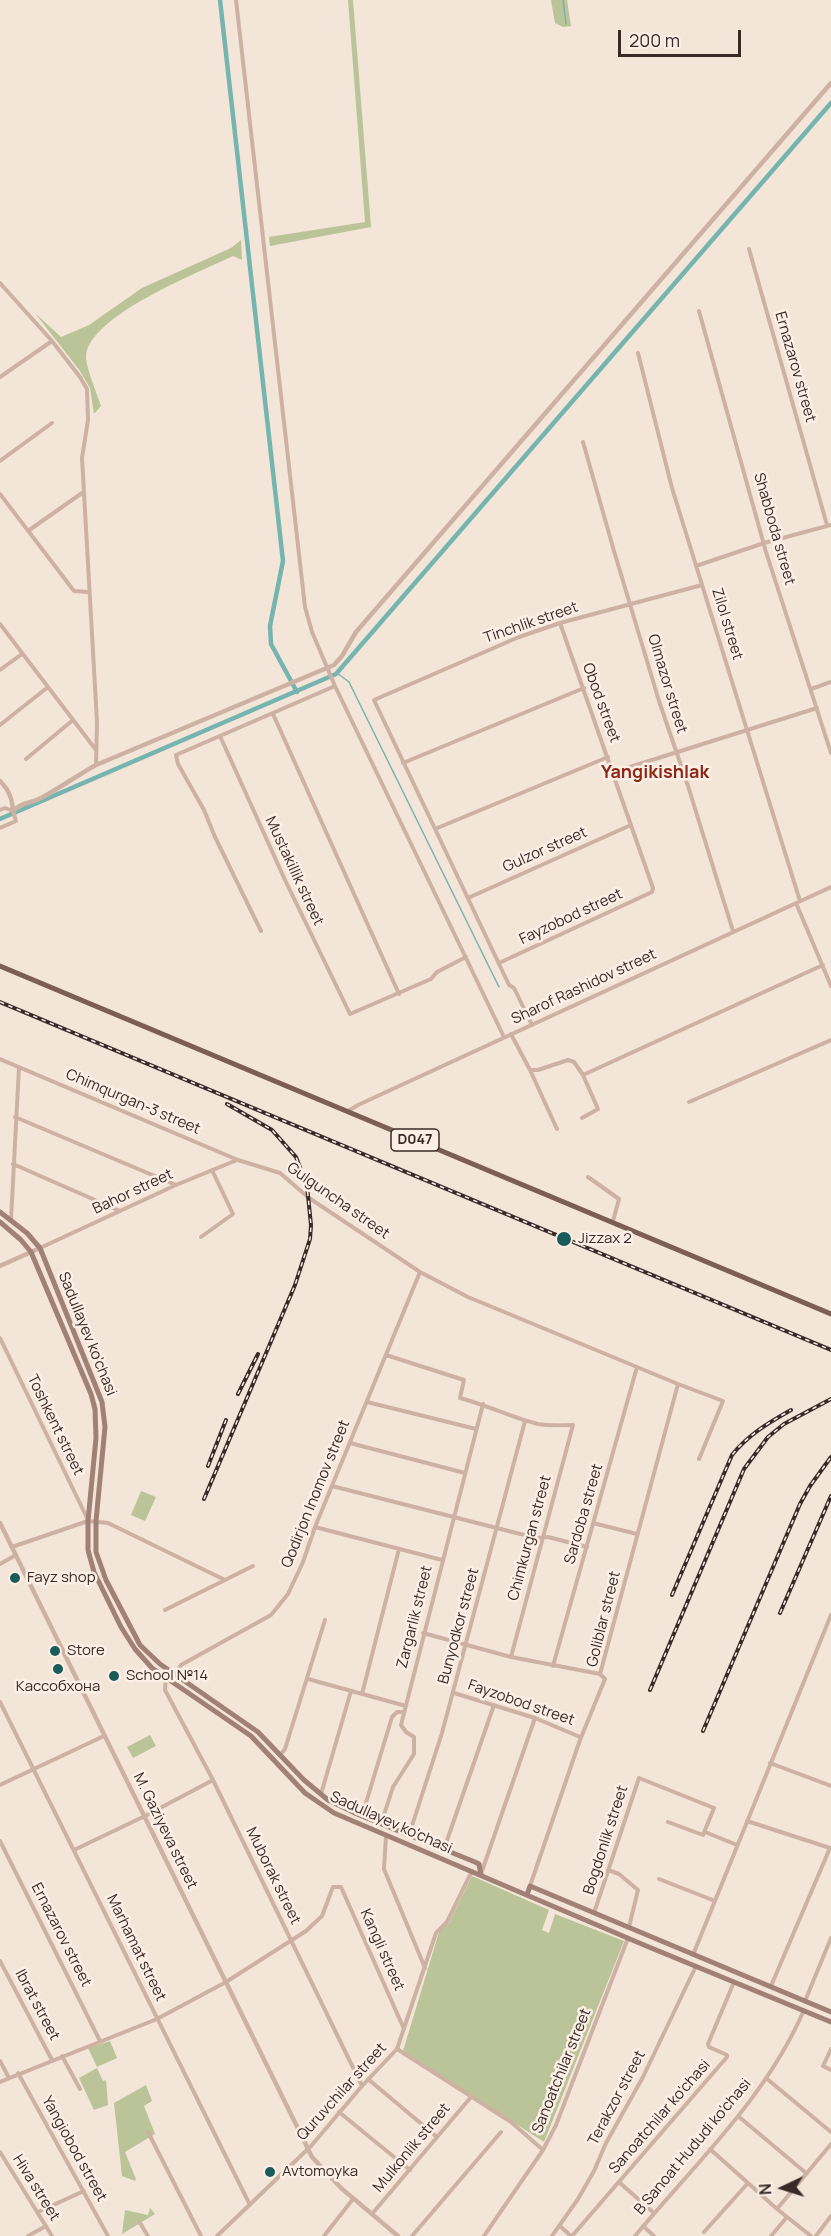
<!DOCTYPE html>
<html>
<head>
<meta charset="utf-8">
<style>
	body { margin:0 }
	#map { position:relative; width:831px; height:2236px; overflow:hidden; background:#f4e5d9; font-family:Manrope,sans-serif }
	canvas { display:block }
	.north { position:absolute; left:753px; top:2158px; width:60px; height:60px; -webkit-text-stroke:4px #fbefe6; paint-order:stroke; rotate:266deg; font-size:16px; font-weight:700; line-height:24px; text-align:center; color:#382a26 }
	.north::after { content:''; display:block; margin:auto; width:21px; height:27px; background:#382a26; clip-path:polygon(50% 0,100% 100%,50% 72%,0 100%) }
	.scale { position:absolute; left:618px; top:30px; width:123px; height:27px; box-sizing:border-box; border:3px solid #382a26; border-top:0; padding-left:8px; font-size:18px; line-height:21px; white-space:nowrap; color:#382a26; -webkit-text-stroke:4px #fbefe6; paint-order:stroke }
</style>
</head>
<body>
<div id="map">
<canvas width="831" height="2236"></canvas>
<div class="north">N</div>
<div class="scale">200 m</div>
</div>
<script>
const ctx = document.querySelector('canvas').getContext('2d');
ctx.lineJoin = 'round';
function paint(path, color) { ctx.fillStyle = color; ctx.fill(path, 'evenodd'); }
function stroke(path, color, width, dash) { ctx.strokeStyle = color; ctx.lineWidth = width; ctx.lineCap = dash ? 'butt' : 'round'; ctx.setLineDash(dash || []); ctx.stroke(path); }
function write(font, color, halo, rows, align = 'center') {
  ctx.font = font + ' Manrope,sans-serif'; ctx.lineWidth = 5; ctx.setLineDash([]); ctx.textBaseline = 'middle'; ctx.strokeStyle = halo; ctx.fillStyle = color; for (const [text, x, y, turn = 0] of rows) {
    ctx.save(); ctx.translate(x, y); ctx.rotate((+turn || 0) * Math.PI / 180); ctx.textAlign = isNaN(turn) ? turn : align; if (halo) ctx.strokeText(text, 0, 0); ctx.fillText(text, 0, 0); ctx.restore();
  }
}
const green = new Path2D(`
	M348 0H353L371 227 270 246 269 237 365 222Z
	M551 0H567L571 26 563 27 555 23Z
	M241 240 242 260 233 256C200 272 87 316 86 357 86 367 97 394 101 406L94 414 90 388 80 371 35 313 61 337 89 325 142 288 231 248Z
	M141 1491 156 1497 145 1521 131 1515Z
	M150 1735 156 1746 133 1758 127 1747Z
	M472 1876 549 1910 542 1930 549 1933 555 1914 624 1941 544 2142 403 2051 439 1932 449 1923Z
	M110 2041 117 2058 97 2067 88 2048Z
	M97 2068 103 2081 106 2080 108 2105 94 2110 79 2078Z
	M146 2085 152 2101 144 2106 155 2134 125 2152 136 2179 135 2181 122 2176 114 2103Z
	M150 2208 155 2214 122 2234 125 2210 148 2215Z`);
const stream = new Path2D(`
	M563 0 566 24
	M337 673 349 682 499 987`);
const canal = new Path2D(`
	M220 0 283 561 270 626 271 644 297 692
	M0 819 336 674 831 103`);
const minor = new Path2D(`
	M236 0 305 607 312 632 335 686 504 1037
	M749 249 827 525
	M0 283 52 341 80 377 87 389 88 420 82 458 97 722 96 765
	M699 311 766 552 831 753
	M638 353 672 488 800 901
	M0 377 52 341
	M583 442 614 551 659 701 688 786 733 931
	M0 461 52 423
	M0 494 74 591 89 592
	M28 531 82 493
	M696 566 764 543 831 525
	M0 624 96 750
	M0 670 22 654
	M811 689 831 682
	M273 714 399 994
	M0 725 48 687
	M220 736 285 880 350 1014 431 979 437 972 466 957
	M26 759 73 720
	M403 763 584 688
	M614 772 817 708
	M0 810 5 808 13 811 16 821 0 828
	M435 829 608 757
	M468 898 631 825
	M796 903 831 986
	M261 931 215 837 204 810 178 764 176 755 335 686
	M499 963 652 892 653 888 560 623
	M532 1025 514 988 509 985 374 700 519 637 560 623 702 585
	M511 1034 530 1070H538L568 1060 574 1062 583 1075 823 965
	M0 1059 238 1160 280 1173 309 1198 420 1272 468 1297 678 1384 723 1401 699 1459
	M530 1070 557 1129
	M689 1102 831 1040
	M348 1111 358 1105 831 887
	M15 1117 176 1185
	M582 1118 598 1109 583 1075
	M13 1164 120 1211
	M588 1177 619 1199 613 1221
	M11 1220 19 1067
	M201 1237 233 1214 212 1170
	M40 1248 176 1185 237 1160
	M0 1338 88 1520
	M386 1355 464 1380 460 1398C487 1405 512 1418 538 1424 549 1426 561 1425 573 1425L511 1657
	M367 1402 476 1429
	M350 1443 465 1473
	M332 1486 536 1538 548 1537 587 1547
	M593 1523 637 1534
	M315 1527 442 1560
	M12 1547 88 1521 108 1523 225 1580
	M0 1564 16 1555
	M165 1610 253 1566
	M423 1633 511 1657 600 1674
	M553 1666 637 1367
	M175 1674 181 1665 271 1615 288 1594 303 1562 315 1527 420 1272
	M166 1678 165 1690 213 1780 362 2086
	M308 1679 406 1706
	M454 1693 535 1718 580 1737
	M362 1694 399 1549
	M0 1702 250 2205
	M281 1754 285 1749 325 1620
	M770 1763 831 1786
	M0 1785 104 1736
	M321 1794 351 1691
	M362 1816 392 1717 397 1712H404
	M747 1821 830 1848
	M381 1824 393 1787 414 1754V1737L406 1732 401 1725 483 1404
	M705 1832 737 1845
	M386 1835 384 1869 425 1968
	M409 1835 442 1733 525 1421
	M0 1841 100 2041
	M444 1849 494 1705
	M74 1850 145 1816 213 1780
	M608 1870 619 1874 638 1890 629 1927
	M481 1874 535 1718
	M659 1879 715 1901
	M530 1886 580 1740 605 1679 600 1674 678 1384
	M594 1913 639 1778 714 1808 703 1835 668 1822
	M693 1955 831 1615
	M0 1961 52 2060
	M771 1986 830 1848
	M805 2001 831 1938
	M397 2049 511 2122 543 2150
	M831 2049 823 2066 831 2070
	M62 2056 80 2089
	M0 2061 9 2078
	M18 2073 108 2236
	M766 2078 831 2132
	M368 2079 437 2137
	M0 2082 157 2019 226 1982 306 1931 322 1916 333 1887H341L404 2029
	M339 2112 410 2170
	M738 2116 806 2173
	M148 2132 201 2236
	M710 2149 777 2209 811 2236
	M0 2152 52 2236
	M620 2183 654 2213
	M777 2209 831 2144
	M38 2212 84 2191
	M372 2214 471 2097
	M140 2223 148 2236
	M560 2226 571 2236
	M643 2226 654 2236
	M704 2232 748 2183
	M28 2236 46 2226
	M217 2236 311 2146 362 2086 397 2049 436 1933 447 1922 472 1871
	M324 2236 353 2199
	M412 2236 501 2132
	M484 2236 543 2150 556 2125 628 1938
	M552 2236 578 2199 594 2171 606 2143 643 2077 696 1966
	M572 2236 727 2057V2055L709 2047 708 2044 734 1982
	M635 2236C695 2164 766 2098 804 2010
	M771 2236 787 2217
	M816 2236 831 2216`);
const tertiary = new Path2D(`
	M0 781C9 790 12 798 13 811
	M13 811C23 801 31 804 43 797 61 787 78 775 96 765L334 665 342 656 356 632 831 83
	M0 1266 40 1248
	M0 1523 312 2157 341 2188 398 2236`);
const secondary = new Path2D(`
	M0 1212 27 1233 40 1248 102 1402 105 1427 96 1521V1552L106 1580 140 1645 160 1664 258 1732 304 1780 328 1800 357 1814 475 1862 479 1864 481 1875
	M0 1222 21 1240 31 1252 91 1394 95 1409 96 1438 88 1521V1550L94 1572 121 1627 135 1649 152 1668 251 1736 305 1793 334 1813 644 1945 831 2022
	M527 1895 530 1886 831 2012`);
const primary = new Path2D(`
	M0 966 831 1314`);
const rail = new Path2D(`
	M0 1002 831 1350
	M238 1394 258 1354
	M208 1466 226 1420
	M204 1499 295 1285 310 1239 311 1225 307 1186 296 1157 272 1130 227 1104
	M672 1595 732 1455C748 1435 768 1423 791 1410
	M780 1613 831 1496
	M650 1690 744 1469 768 1437 784 1424 831 1399
	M703 1731 800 1504 810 1486 831 1457`);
const markers = [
	[564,1239,8,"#185d5a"],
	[15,1578,6,"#185d5a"],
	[55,1651,6,"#185d5a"],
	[58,1669,6,"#185d5a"],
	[114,1676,6,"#185d5a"],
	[270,2172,6,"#185d5a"]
];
const shields = [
	[415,1140,48]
];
const shieldNames = [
	["D047",415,1140]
];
const streetNames = [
	["Ernazarov street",795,367,74],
	["Shabboda street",774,529,74],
	["Tinchlik street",531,623,-19],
	["Zilol street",727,624,73],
	["Olmazor street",667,684,73],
	["Obod street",601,703,70],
	["Gulzor street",545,850,-24],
	["Mustakillik street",294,871,65],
	["Fayzobod street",571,917,-25],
	["Sharof Rashidov street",584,987,-25],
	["Chimqurgan-3 street",133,1102,23],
	["Bahor street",133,1192,-25],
	["Gulguncha street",338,1201,35],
	["Sadullayev ko'chasi",87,1334,68],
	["Toshkent street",55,1425,64],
	["Qodirjon Inomov street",316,1494,-68],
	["Sardoba street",584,1514,-74],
	["Chimkurgan street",530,1538,-75],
	["Zargarlik street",415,1617,-76],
	["Goliblar street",604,1619,-76],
	["Bunyodkor street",459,1626,-75],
	["Fayzobod street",521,1703,19],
	["Sadullayev ko'chasi",391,1823,24],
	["M. Gaziyeva street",165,1831,64],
	["Bogdonlik street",606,1840,-72],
	["Muborak street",273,1876,64],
	["Ernazarov street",61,1935,63],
	["Marhamat street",136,1948,64],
	["Kangli street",382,1950,66],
	["Ibrat street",37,2005,62],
	["Sanoatchilar street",562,2071,-68],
	["Quruvchilar street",342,2092,-48],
	["Terakzor street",617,2098,-62],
	["Sanoatchilar ko'chasi",660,2117,-49],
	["B Sanoat Hududi ko'chasi",693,2147,-50],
	["Mulkonlik street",412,2148,-50],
	["Yangiobod street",74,2149,61],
	["Hiva street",36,2188,58]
];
const poiNames = [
	["Jizzax 2",578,1239],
	["Fayz shop",27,1578],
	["Store",67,1651],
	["School №14",126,1676],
	["Кассобхона",58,1687,"center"],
	["Avtomoyka",282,2172]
];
const quarterNames = [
	["Yangikishlak",655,773]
];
paint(green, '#bac498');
stroke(stream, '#76b4af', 1.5);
stroke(canal, '#76b4af', 4.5);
stroke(minor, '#cdb2a4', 4);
stroke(tertiary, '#cdb2a4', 4.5);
stroke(secondary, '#a18075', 5);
stroke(primary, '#7b5e56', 5);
stroke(rail, '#382a26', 4);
stroke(rail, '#fbefe6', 1.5, [4.5]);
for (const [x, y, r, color] of markers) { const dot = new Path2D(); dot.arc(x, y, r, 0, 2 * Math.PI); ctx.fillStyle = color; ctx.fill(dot); stroke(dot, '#fbefe6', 2); }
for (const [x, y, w] of shields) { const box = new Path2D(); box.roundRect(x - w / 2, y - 11, w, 22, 4.5); ctx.fillStyle = '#fbefe6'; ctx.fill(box); stroke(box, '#382a26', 1.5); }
write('bold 14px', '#382a26', null, shieldNames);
write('15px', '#382a26', '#fbefe6', streetNames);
write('15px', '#382a26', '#fbefe6', poiNames, 'left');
write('bold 18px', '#8e2718', '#fbefe6', quarterNames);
</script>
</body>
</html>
